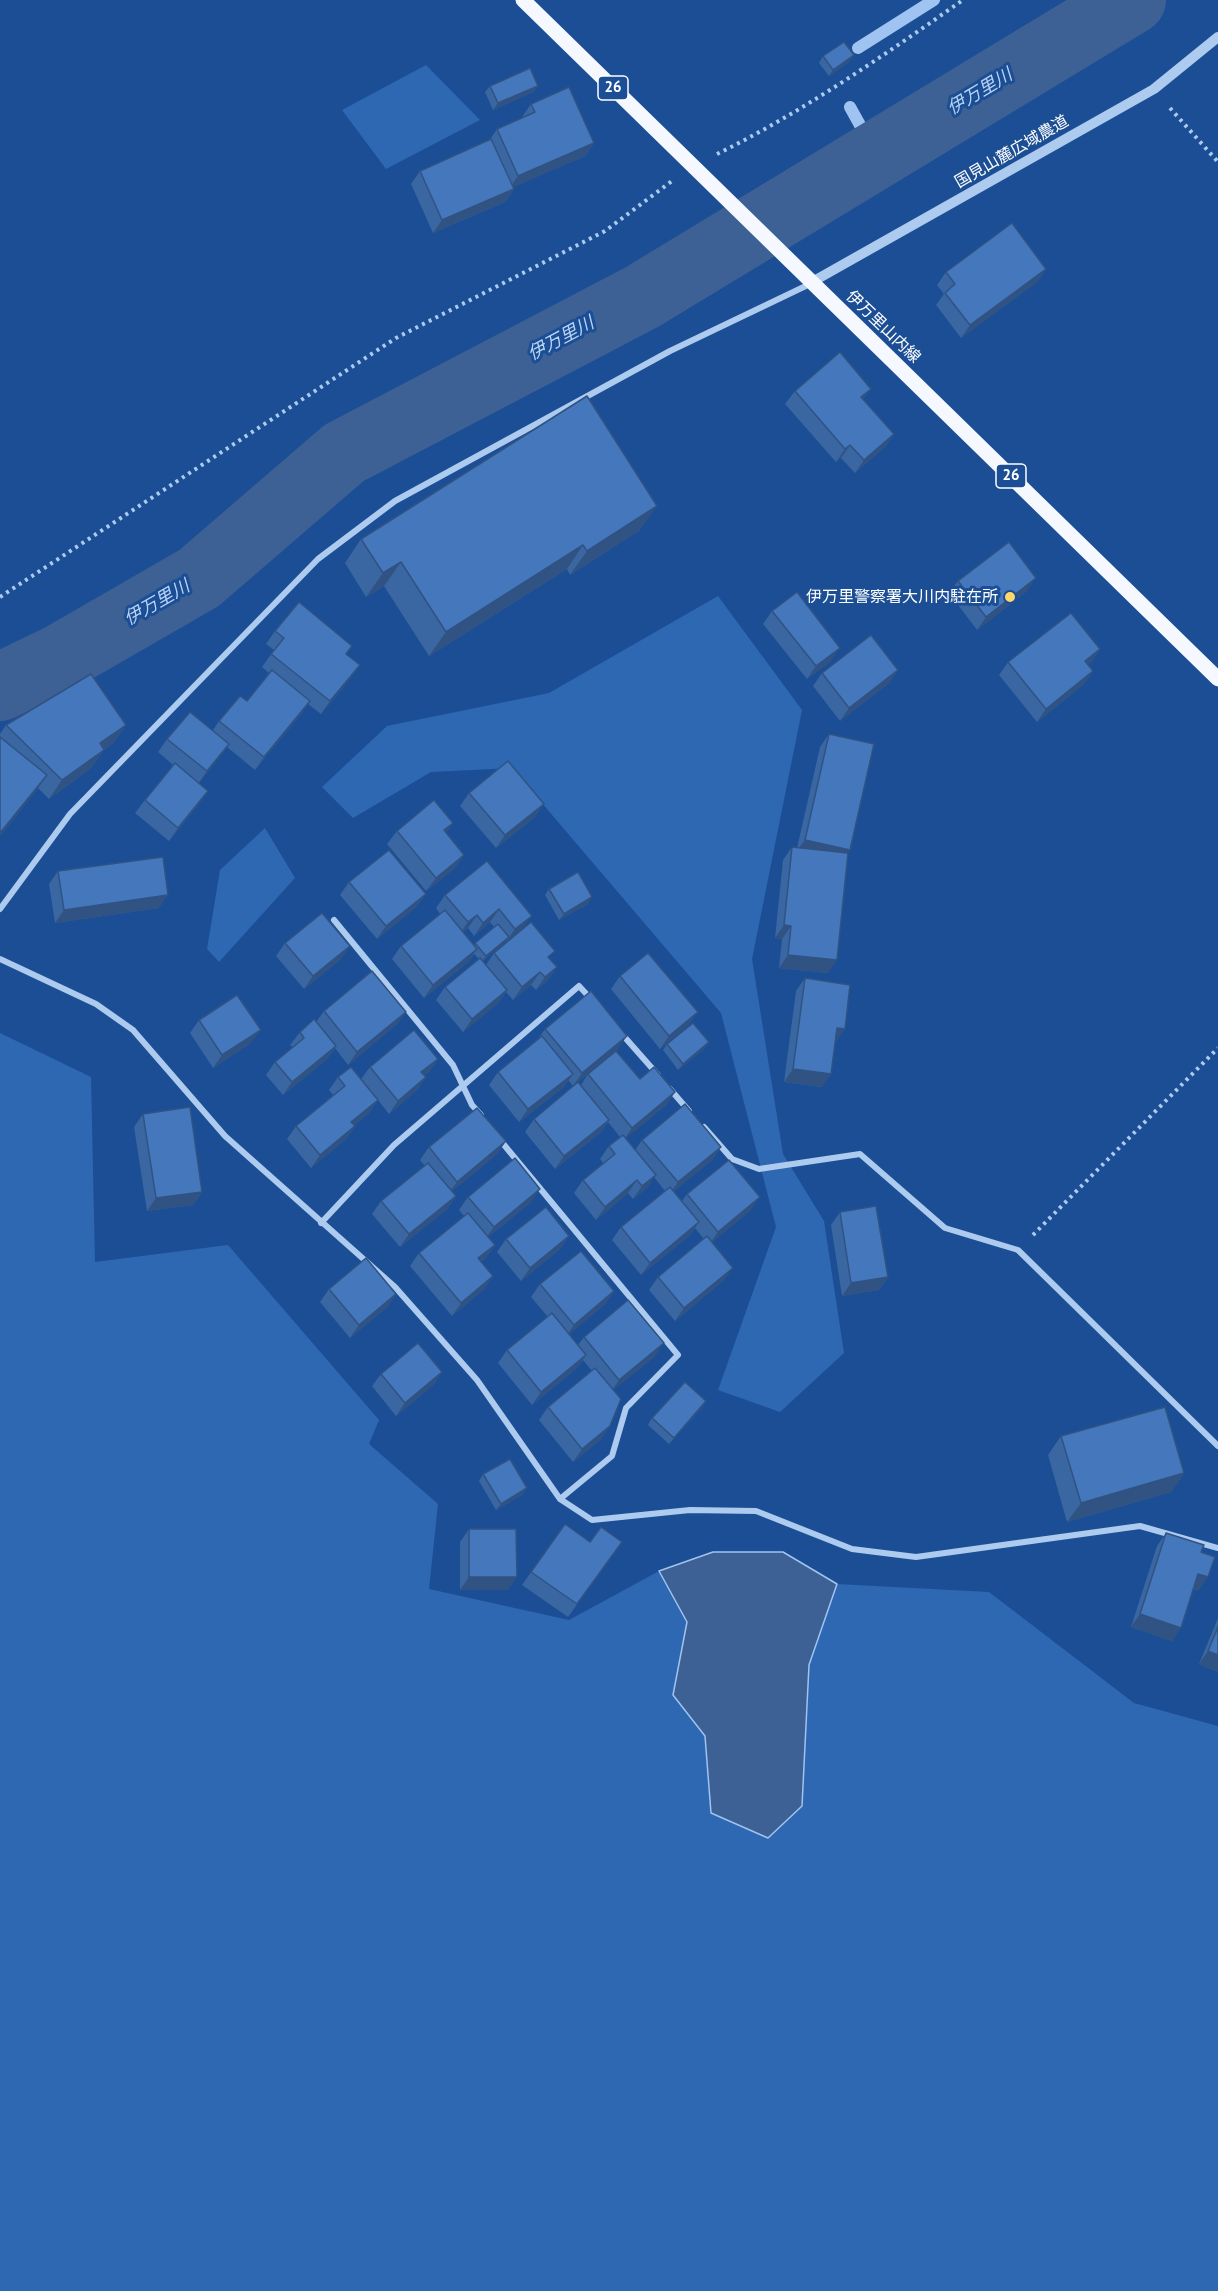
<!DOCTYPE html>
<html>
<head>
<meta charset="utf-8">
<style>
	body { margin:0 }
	canvas { display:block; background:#1b4e94 }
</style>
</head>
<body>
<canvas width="1218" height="2291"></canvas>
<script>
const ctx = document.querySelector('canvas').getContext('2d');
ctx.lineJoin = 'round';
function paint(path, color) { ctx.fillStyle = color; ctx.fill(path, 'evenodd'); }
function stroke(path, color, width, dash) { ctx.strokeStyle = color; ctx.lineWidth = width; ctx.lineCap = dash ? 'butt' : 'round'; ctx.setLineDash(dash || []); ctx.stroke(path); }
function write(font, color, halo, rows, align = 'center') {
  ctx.font = font + ' "PT Sans","Noto Sans JP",sans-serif'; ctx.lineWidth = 6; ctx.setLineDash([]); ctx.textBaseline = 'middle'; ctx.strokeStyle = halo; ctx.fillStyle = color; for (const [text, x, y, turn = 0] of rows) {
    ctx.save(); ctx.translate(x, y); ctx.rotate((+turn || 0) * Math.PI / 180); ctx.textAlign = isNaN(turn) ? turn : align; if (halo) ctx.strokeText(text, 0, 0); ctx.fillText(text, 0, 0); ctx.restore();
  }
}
const green = new Path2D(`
	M426 65 480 120 386 169 342 110Z
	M718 596 802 710 752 959 783 1154 824 1221 844 1353 780 1412 718 1390 776 1227 721 1013 512 768 431 772 353 818 322 787 387 726 549 693Z
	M265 828 295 878 219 962 207 949 220 870Z
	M0 1033 91 1077 95 1262 228 1245 379 1420 369 1444 438 1504 429 1589 569 1620 659 1571 687 1622 673 1695 705 1736 711 1813 802 1806 809 1665 837 1584 989 1592 1134 1703 1218 1726V2291H0Z`);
const water = new Path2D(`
	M713 1552H783L837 1584 809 1665 802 1806 768 1838 711 1813 705 1736 673 1695 687 1622 659 1571Z`);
const stream = new Path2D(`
	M858 48 934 0
	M850 107 876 154`);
const river = new Path2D(`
	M0 687 62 657 199 578 344 453 642 297 1132 0`);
const path = new Path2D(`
	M1170 108 1218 162
	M717 154C803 112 884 55 963 0
	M0 597 396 338 605 231 672 181
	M1033 1235 1218 1048`);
const minor = new Path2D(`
	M0 909 70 814 318 559 395 501 670 351 812 283
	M334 920 453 1065 472 1105 481 1115
	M0 959 96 1004 133 1030 225 1136 395 1287 477 1380 560 1499 592 1520 690 1510 756 1511 852 1549 916 1557 1140 1526 1218 1548
	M621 1033 658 1075
	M670 1089 689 1111
	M704 1127 732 1159 759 1169 860 1154 945 1228 1018 1250 1218 1446
	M500 1140 678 1355 626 1408 612 1456 560 1499
	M321 1223 394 1145 579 986 592 1000`);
const tertiary = new Path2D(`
	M812 282 1154 89 1218 37`);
const primary = new Path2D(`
	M523 0 1218 679`);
const wall = new Path2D(`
	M823 56 849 62 829 76 819 63Z
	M490 86H538L533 92 493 110 485 92Z
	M531 104 594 143 585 156 513 187 514 189 505 202 433 233 411 184 420 171 489 141 497 129 522 118V117Z
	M1046 269 1037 282 961 338 936 305 944 294 937 285 946 272Z
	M871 389 863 399 894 434 885 447 855 473 841 458 836 462 785 404 795 391Z
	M640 530 570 575 567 569 429 656 384 586 366 597 345 563 361 539Z
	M958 581 1027 591 977 630 949 593Z
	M772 611 831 661 807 679 763 624Z
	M275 631 346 654 351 678 321 714 308 704 301 714 255 770 227 747 199 783V804L169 841 135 813 145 800 173 765 158 752 167 739 213 730 219 721 247 701 269 673 262 667 274 650 266 644Z
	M1100 649 1091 662 1088 664 1093 671 1084 684 1037 722 999 675 1008 662Z
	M898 670 889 683 840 721 813 686 822 673Z
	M6 725H126L113 743 104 750 91 768 49 799 38 788 0 836V734Z
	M829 734 848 854 828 973 779 968 782 939 775 938 783 860 792 847 797 848 820 747Z
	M469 793 535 817 496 848 460 806Z
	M453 823 446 833 464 855 455 868 426 891 387 844 397 831Z
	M487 861 523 928 506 942 505 941 483 961 486 965 494 953 549 959 557 967 548 980 536 990 531 985 513 1000 506 992 498 1003 463 1032 436 1000 445 987 479 959 474 954 468 962 424 998 392 959 401 946 440 914 436 908 445 895ZM490 922 494 927 474 945 463 932 468 928 474 936Z
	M58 871 159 908 55 923 49 884Z
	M349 882 426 894 416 907 377 939 340 895Z
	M549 889 588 904 559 920 545 895Z
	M285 943 341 959 304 989 276 956Z
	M620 976 698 1012 688 1025 660 1049 611 989Z
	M805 978 835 1042 822 1087 784 1082 796 991Z
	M324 1011 406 1012 397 1024 348 1065 335 1048 327 1059 283 1095 266 1075 275 1062 293 1047 290 1045 300 1032 316 1022Z
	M199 1020 251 1043 213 1068 190 1033Z
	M545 1029 618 1049 573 1086 568 1080 564 1087 519 1122 489 1085 498 1072 538 1039Z
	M709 1042 704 1049 678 1070 663 1050 667 1044Z
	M438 1059 429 1072 424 1075 426 1077 417 1090 389 1114 378 1100 369 1113 354 1125 355 1126 346 1139 311 1168 287 1139 296 1126 333 1095 329 1090 338 1077 361 1079 370 1067Z
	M588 1074 640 1079 675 1092 666 1105 626 1138 635 1150 642 1140 721 1147 712 1160 674 1191 682 1201 687 1194 751 1210 712 1242 724 1280 675 1321 649 1290 658 1277 704 1239 695 1228 690 1235 641 1275 612 1240 621 1227 665 1191 654 1177 647 1188 633 1199 628 1193 596 1220 574 1193 583 1180 604 1164 600 1159 609 1146 620 1137 608 1122 600 1133 555 1169 525 1132 534 1119 581 1085Z
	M143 1114 202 1192 193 1205 147 1211 134 1127Z
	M506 1141 497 1154 452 1191 456 1196 447 1209 400 1247 372 1214 381 1201 425 1166 420 1160 429 1147Z
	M468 1197 531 1202 488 1237 495 1245 486 1258 481 1262 493 1276 484 1289 452 1316 410 1266 419 1253 464 1216 459 1210Z
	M840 1212 888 1277 879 1290 842 1296 831 1225Z
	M569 1236 560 1249 521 1281 497 1252 506 1239Z
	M540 1284 614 1291 605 1304 569 1334 578 1345 584 1337 655 1356 613 1390 610 1426 601 1439 573 1462 539 1420 548 1407 592 1371 583 1360 577 1368 532 1405 498 1363 507 1350 548 1317 531 1297Z
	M329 1289 396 1294 387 1307 350 1338 320 1302Z
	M442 1372 433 1385 396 1416 372 1386 381 1374Z
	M706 1401 702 1408 669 1444 648 1425 652 1418Z
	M1061 1436 1184 1473 1171 1492 1067 1522 1048 1455Z
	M483 1474 527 1488 522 1495 496 1510 479 1481Z
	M565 1524 590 1542H622L568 1617 522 1585Z
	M469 1529 508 1590H460V1542Z
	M1166 1533 1201 1552 1199 1590 1193 1589 1172 1641 1131 1627 1157 1546Z
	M1218 1618V1672L1199 1664Z`);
const shadedWall = new Path2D(`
	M854 55 849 62 829 76 833 70Z
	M538 86 533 92 493 110 498 103Z
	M594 143 585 156 509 189 518 176Z
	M514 189 505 202 433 233 442 220Z
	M1046 269 1037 282 961 338 970 325Z
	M871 389 862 401 861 397Z
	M894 434 885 447 855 473 864 460Z
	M850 445 841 458 836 462 845 449Z
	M657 506 640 530 570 575 587 551Z
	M583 545 567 569 429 656 446 632Z
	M401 562 384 586 366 597 383 573Z
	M1036 578 1027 591 977 630 986 617Z
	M840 648 831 661 807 679 816 666Z
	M1100 649 1091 662 1076 674 1085 661Z
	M360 665 351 678 321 714 330 701Z
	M898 670 889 683 840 721 849 708Z
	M1093 671 1084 684 1037 722 1046 709Z
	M310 701 301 714 255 770 264 757Z
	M126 725 113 743 104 750 91 768 49 799 62 780 100 743Z
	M229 744 220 757 198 784 207 771Z
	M47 775 34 794 0 836V833Z
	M208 791 199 804 169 841 178 828Z
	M544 804 535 817 496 848 505 835Z
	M453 823 444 836V830Z
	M805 840 850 850 841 863 795 853Z
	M464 855 455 868 426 891 436 878Z
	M426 894 416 907 377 939 386 926Z
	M168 895 159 908 55 923 64 910Z
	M592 897 588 904 559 920 564 914Z
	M499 909 490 922 474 936 483 923Z
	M477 915 468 928 459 935 468 922Z
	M532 916 523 928 506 942 515 929Z
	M784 925 791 926 782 939 775 938Z
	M509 937 504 944 481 962 486 956Z
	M350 946 341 959 304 989 313 976Z
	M477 949 468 962 424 998 433 985Z
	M788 955 837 960 828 973 779 968Z
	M557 967 548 980 536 990 545 977Z
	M540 972 531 985 513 1000 522 987Z
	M507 990 498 1003 463 1032 472 1019Z
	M406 1012 397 1024 348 1065 357 1052Z
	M698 1012 688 1025 660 1049 669 1036Z
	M837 1028 845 1029 836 1042Z
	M261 1030 251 1043 213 1068 222 1055Z
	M627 1036 618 1049 573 1086 582 1073Z
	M709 1042 704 1049 678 1070 683 1064Z
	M336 1046 327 1059 283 1095 292 1082Z
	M438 1059 429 1072 412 1085 421 1072Z
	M793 1069 831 1074 822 1087 784 1082Z
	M573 1074 564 1087 519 1122 528 1109Z
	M426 1077 417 1090 389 1114 398 1101Z
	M675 1092 666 1105 623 1141 632 1128Z
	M378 1100 369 1113 342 1135 351 1122Z
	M609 1120 600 1133 555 1169 564 1156Z
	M355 1126 346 1139 311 1168 320 1155Z
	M506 1141 497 1154 448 1194 457 1182Z
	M721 1147 712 1160 669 1195 678 1182Z
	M656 1175 647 1188 633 1199 642 1186Z
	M637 1180 628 1193 596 1220 605 1207Z
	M540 1189 531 1202 484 1240 494 1227Z
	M202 1192 193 1205 147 1211 156 1198Z
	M456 1196 447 1209 400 1247 409 1234Z
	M760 1197 751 1210 709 1245 718 1232Z
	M699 1222 690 1235 641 1275 650 1263Z
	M569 1236 560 1249 521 1281 530 1268Z
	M495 1245 486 1258 469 1271 478 1258Z
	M733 1268 724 1280 675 1321 684 1308Z
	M493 1276 484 1289 452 1316 461 1303Z
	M888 1277 879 1290 842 1296 851 1283Z
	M614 1291 605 1304 565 1338 574 1325Z
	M396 1294 387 1307 350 1338 359 1325Z
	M664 1343 655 1356 610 1393 619 1380Z
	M586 1355 577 1368 532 1405 541 1392Z
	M442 1372 433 1385 396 1416 405 1403Z
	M706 1401 702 1408 669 1444 674 1438Z
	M610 1426 601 1439 573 1462 582 1449Z
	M1184 1473 1171 1492 1067 1522 1081 1503Z
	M527 1488 522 1495 496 1510 501 1504Z
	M1198 1574 1208 1577 1199 1590 1189 1587Z
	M469 1577H517L508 1590H460Z
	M1140 1614 1181 1628 1172 1641 1131 1627Z
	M1208 1651 1218 1655V1672L1199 1664Z`);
const building = new Path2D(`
	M844 42 854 55 833 70 823 56Z
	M530 68 538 86 498 103 490 86Z
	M569 87 594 143 518 176 497 129 535 112 531 104Z
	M491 139 514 189 442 220 420 171Z
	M1012 223 1046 269 970 325 945 293 955 284 946 272Z
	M840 352 871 389 861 397 894 434 864 460 850 445 845 449 795 391Z
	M587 396 657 506 587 551 583 545 446 632 401 562 383 573 361 539Z
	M1009 542 1036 578 986 617 958 581Z
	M797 592 840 648 816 666 772 611Z
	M299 602 352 646 346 654 360 665 330 701 271 654 284 638 275 631Z
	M1071 613 1100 649 1085 661 1093 671 1046 709 1008 662Z
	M871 635 898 670 849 708 822 673Z
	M272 670 310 701 264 757 219 721 240 696 247 701Z
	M91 674 126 725 100 743 104 750 62 780 6 725Z
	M190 712 229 744 207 771 167 739Z
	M829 734 874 744 850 850 805 840Z
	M0 737 47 775 0 833Z
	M508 761 544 804 505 835 469 793Z
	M175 763 208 791 178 828 145 800Z
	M434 800 453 823 444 830 464 855 436 878 397 831Z
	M792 847 848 853 837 960 788 955 791 926 784 925Z
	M389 850 426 894 386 926 349 882Z
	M163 857 168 895 64 910 58 871Z
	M487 861 532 916 515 929 499 909 483 923 477 915 468 922 445 895Z
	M578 872 592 897 564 914 549 889Z
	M445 910 477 949 433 985 401 946Z
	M322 913 350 946 313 976 285 943Z
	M531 922 555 951 548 957 557 967 545 977 540 972 522 987 494 953Z
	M498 924 509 937 486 956 475 943Z
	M648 953 698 1012 669 1036 620 976Z
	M480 958 507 990 472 1019 445 987Z
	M372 971 406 1012 357 1052 324 1011Z
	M805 978 850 985 845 1029 837 1028 831 1074 793 1069Z
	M591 991 627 1036 582 1073 545 1029Z
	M237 995 261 1030 222 1055 199 1020Z
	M314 1019 336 1046 292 1082 275 1062 304 1038 300 1032Z
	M693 1023 709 1042 683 1064 667 1044Z
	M414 1030 438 1059 421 1072 426 1077 398 1101 370 1067Z
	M542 1036 573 1074 528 1109 498 1072Z
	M616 1051 640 1079 654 1067 675 1092 632 1128 588 1074Z
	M351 1067 378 1100 351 1122 355 1126 320 1155 296 1126 345 1086 338 1077Z
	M578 1082 609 1120 564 1156 534 1119Z
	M685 1104 721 1147 678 1182 642 1140Z
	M190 1107 202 1192 156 1198 143 1114Z
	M477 1108 506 1141 457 1182 429 1147Z
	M623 1135 656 1175 642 1186 637 1180 605 1207 583 1180 615 1154 609 1146Z
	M515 1158 540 1189 494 1227 468 1197Z
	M729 1160 760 1197 718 1232 687 1194Z
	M428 1163 456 1196 409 1234 381 1201Z
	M670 1187 699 1222 650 1263 621 1227Z
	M876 1206 888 1277 851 1283 840 1212Z
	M546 1207 569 1236 530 1268 506 1239Z
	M468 1213 495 1245 478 1258 493 1276 461 1303 419 1253Z
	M707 1236 733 1268 684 1308 658 1277Z
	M581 1251 614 1291 574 1325 540 1284Z
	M366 1258 396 1294 359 1325 329 1289Z
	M628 1300 664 1343 619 1380 584 1337Z
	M552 1313 586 1355 541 1392 507 1350Z
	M418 1343 442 1372 405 1403 381 1374Z
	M595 1368 621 1399 610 1426 582 1449 548 1407Z
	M685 1382 706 1401 674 1438 652 1418Z
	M1165 1407 1184 1473 1081 1503 1061 1436Z
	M510 1459 527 1488 501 1504 483 1474Z
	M565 1524 590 1542 601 1527 622 1542 577 1604 531 1572Z
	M469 1529H516L517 1577H469Z
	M1166 1533 1204 1545 1201 1552 1215 1557 1208 1577 1198 1574 1181 1628 1140 1614Z
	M1218 1627V1655L1208 1651Z`);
const markers = [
	[1010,597,6,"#ffd76b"]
];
const shields = [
	[613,88,30],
	[1011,476,30]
];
const shieldNames = [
	["26",613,88],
	["26",1011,476]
];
const streetNames = [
	["国見山麓広域農道",1012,152,-30],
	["伊万里山内線",883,327,44]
];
const poiNames = [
	["伊万里警察署大川内駐在所",998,597]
];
const waterNames = [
	["伊万里川",980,92,-31],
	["伊万里川",561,339,-28],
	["伊万里川",157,603,-30]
];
paint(green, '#2e67b2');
paint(water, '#3d6194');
stroke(water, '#a0c4f1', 1.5);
stroke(stream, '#a0c4f1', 12);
stroke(river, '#3d6194', 68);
stroke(path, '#adcaef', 4, [3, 4.5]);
stroke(minor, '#adcaef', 6);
stroke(tertiary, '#adcaef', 10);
stroke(primary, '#f5f9ff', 15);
paint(wall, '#3a66a1');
paint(shadedWall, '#305383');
paint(building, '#47b');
stroke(building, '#305383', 1.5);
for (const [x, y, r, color] of markers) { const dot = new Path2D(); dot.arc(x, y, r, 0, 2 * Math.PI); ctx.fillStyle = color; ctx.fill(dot); stroke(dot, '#1b4e94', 2); }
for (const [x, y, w] of shields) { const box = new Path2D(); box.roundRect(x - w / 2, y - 12, w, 24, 4.5); ctx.fillStyle = '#1b4e94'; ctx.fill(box); stroke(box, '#fff', 1.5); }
write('bold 15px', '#fff', null, shieldNames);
write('16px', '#fff', '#1b4e94', streetNames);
write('16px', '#fff', '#1b4e94', poiNames, 'right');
write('italic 18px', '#b9d4f6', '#1b4e94', waterNames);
</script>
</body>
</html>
